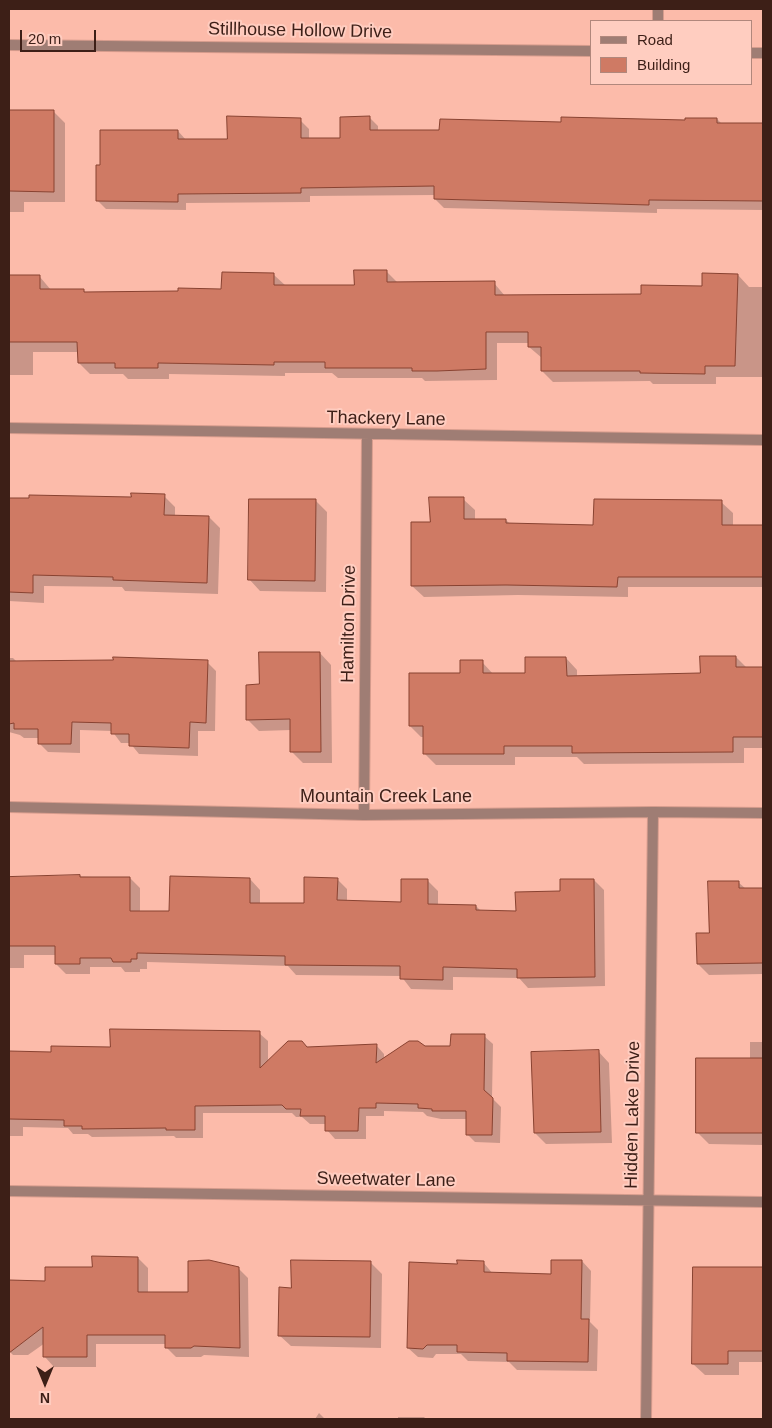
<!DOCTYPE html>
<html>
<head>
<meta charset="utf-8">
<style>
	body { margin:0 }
	#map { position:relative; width:772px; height:1428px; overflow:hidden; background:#fcbbaa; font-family:Helvetica,sans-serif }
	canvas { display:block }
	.frame { position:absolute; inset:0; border:10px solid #3d1f17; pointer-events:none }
	.legend { position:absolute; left:590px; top:20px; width:162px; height:65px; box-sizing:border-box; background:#ffcdc0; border:1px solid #b1877c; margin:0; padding:6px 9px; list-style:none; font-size:15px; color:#3d1f17 }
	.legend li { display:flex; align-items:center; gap:10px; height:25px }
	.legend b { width:25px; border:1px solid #b1877c }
	.north { position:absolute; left:20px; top:1358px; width:50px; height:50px; -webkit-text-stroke:4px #ffcdc0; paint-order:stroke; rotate:180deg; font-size:14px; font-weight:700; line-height:20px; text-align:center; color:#3d1f17 }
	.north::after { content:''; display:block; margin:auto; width:18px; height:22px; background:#3d1f17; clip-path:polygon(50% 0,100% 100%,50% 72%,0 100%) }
	.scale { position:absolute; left:20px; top:30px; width:76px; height:22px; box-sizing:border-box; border:2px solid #3d1f17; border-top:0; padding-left:6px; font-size:15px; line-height:18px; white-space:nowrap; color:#3d1f17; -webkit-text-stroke:4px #ffcdc0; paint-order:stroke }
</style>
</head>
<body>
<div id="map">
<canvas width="772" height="1428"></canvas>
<div class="frame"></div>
<ul class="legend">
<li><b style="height:6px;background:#9f7d74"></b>Road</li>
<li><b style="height:14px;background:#cf7a64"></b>Building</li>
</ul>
<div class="north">N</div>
<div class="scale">20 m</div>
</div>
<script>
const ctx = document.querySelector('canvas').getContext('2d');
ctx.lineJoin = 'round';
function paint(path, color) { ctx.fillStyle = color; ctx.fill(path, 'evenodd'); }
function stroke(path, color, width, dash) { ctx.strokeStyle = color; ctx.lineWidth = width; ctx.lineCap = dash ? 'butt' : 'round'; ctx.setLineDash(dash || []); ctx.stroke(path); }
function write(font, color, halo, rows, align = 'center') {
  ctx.font = font + ' Helvetica,sans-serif'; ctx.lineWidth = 4; ctx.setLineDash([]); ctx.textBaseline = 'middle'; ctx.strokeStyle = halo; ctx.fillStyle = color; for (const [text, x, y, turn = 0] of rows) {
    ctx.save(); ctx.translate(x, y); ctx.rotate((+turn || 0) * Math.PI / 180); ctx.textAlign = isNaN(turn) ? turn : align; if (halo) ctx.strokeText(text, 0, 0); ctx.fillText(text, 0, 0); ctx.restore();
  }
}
const shadow = new Path2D(`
	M9 111 54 112 65 123V202H24V212H9Z
	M369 117 378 126V131H441L563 124 717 119 722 124H763V210L657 209V213L444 208 435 199V195L310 196V202L186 203V210L106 209 97 200 101 166 178 131 186 140H228L300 120 309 129V139H341Z
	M386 271 397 282 494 283 505 296 642 295 703 287 738 275 749 287H763V377H716V384H653L650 381 553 382 542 371V358L529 347V343H497V380L425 381 422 378H338L332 373H285V376L169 374V379H128L123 374H90L79 363V352H33V375H9V277H40L51 290H83L86 293 223 291 274 275 286 286H356Z
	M164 496 175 507V516L209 517 220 528 218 594 125 591 122 587 44 586V603L9 601V499H132Z
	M463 499 475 510V520H506L510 524 594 526 721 502 733 513V526L746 555H763V587H628V597L518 595 424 597 412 586 431 523Z
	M316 501 327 512 326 592 260 591 249 579Z
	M320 653 331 665 332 763H303L291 751V730L259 731 247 719 260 686Z
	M736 657 747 668H763V748H744V763L584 764 577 757H515V765H436L424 753V737H421L410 726 461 674 482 662 494 675H526L566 658 577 670V677L701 674Z
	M9 658H13L17 662H207L216 671 215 731H198V756L139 754 130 743H121L112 731 80 730V753L48 752 39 743V738H24L20 735 9 732Z
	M57 876 130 878 140 888V913H170L250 879 260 890V904H305L337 879 347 889V902L402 903 428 881 438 891V906H476L481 911 517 912 594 880 604 890 605 986 528 988 519 978 453 977V990L411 989 401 976 296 975 288 966 147 962V969H140V972H125L121 967H90V974H66L56 964V955H24V968H9V877Z
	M738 882 746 889H763V974L709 975 698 964Z
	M259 1033 268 1041V1062L307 1048 376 1045 384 1054V1059L424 1047H452L484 1036 493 1044 492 1098 501 1107 500 1143 475 1142 467 1134V1119H441L427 1116 423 1112 384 1111V1116H366V1139H335L327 1130V1124H310L302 1117H296L292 1113H203V1138H176L174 1136 92 1137 88 1134H73L68 1128 23 1127V1136H9V1053H52Z
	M750 1042H763V1145L709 1144 698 1133 750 1059Z
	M598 1051 609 1063 612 1143 546 1144 535 1133Z
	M138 1258 148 1268V1293L189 1294 238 1268 248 1278 249 1357 204 1355 201 1357H176L166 1347V1344H96V1367H54L45 1357V1343L28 1355H13L9 1351V1280L47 1282 93 1268Z
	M582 1261 591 1271 590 1322 598 1330 597 1371 517 1370 509 1362 468 1361 461 1354H436L433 1358 418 1357 408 1348 459 1265 483 1262 493 1274 552 1275Z
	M370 1262 382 1274 381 1348 291 1346 279 1335 292 1289Z
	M694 1269H763V1362H739V1375H705L693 1364Z
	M319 1413 325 1419H315Z
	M398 1417H424L426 1419H398Z`);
const building = new Path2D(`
	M9 110H54V192L9 191Z
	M227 116 301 118V138H340V117L370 116V130H439L440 119 561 122V117L685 120V118H717V123H763V201L649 200V205L434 199V186L301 188V193L178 194V202L96 201V165H100V130H178V139H227Z
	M354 270H387V282L495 281V295L641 294V285L702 286V273L738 274 735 366H705V374L640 373V371H541V347H528V332H486V369L437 371H412V368H325V362H274V365L158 363V368H115V363H78L77 342H9V275H40V289H84V292L178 291V288L221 289 222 272 274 273V285H354Z
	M131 493 165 494 164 515 209 516 207 583 113 580V577L33 575V593L9 592V498H29V495L131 497Z
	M429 497H464V519H506V523L593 525 594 499 722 500V525H763V577H618L617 587 506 585 411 586V522H430Z
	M249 499H316L315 581 248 580Z
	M259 652H320L321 752H290V719L246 720V685L259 684Z
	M700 656H736V667H763V737H733V752L572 753V746H504V754H423V726H409V673H460V660H483V673H525V657H566L567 676 700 673Z
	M113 657 208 660 206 723 190 722 189 748 129 746V734H111V723L72 722 71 744H38V729H14V723L9 724V661L113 660Z
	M80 875V877H130V911H169L170 876 250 878V903H304V877L338 878 337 900 401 902V879H428V904L476 905V910L516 911 515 892 560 891V879H594L595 977 517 978V969L443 967V980L400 979V966L285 965V956L137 953V959H131V962H113L111 958H80V964H55V946H9V877Z
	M708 881H739V888H763V963L697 964 696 933H709Z
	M110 1029 260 1031V1068L288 1041H302L307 1047 377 1044 376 1063 409 1041H418L425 1046H450L451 1034H485L484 1090 493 1098 492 1135H466V1111H432V1109L418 1108V1104L376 1103V1108H359L358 1131H325V1116H300L301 1109H286L282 1105 195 1106V1130H166V1128L82 1129V1126H64V1120L9 1119V1051L51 1052V1046L110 1047Z
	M599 1050 601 1132 534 1133 531 1052Z
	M696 1058H763V1133H696Z
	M92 1256 138 1257V1292H188V1261L209 1260 239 1267 240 1348 194 1346 191 1348H165V1335H87V1357H43V1327L9 1353V1280L45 1281V1267H92Z
	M291 1260 371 1261 370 1337 278 1336 279 1287 291 1288Z
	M457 1260 484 1261V1272L551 1274V1260H582L581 1319H589L588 1362 507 1361V1353L457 1352V1345H427L423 1349 407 1348 409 1262 457 1264Z
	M693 1267H763V1351H728V1364H692Z`);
const minor = new Path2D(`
	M658 21V9
	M9 45 591 51
	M751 53H763
	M9 428 763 440
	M9 807 364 815 653 812 763 813
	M364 815 367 435
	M9 1191 763 1202
	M646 1419 653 812`);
const streetNames = [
	["Stillhouse Hollow Drive",300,31,1],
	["Thackery Lane",386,419,1],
	["Hamilton Drive",349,624,-89],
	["Mountain Creek Lane",386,797],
	["Hidden Lake Drive",633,1115,-89],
	["Sweetwater Lane",386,1180,1]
];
paint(shadow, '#0003');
paint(building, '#cf7a64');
stroke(building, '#884231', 1);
stroke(minor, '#d69c8d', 12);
stroke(minor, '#9f7d74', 10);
write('18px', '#3d1f17', '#ffcdc0', streetNames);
</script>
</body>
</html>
